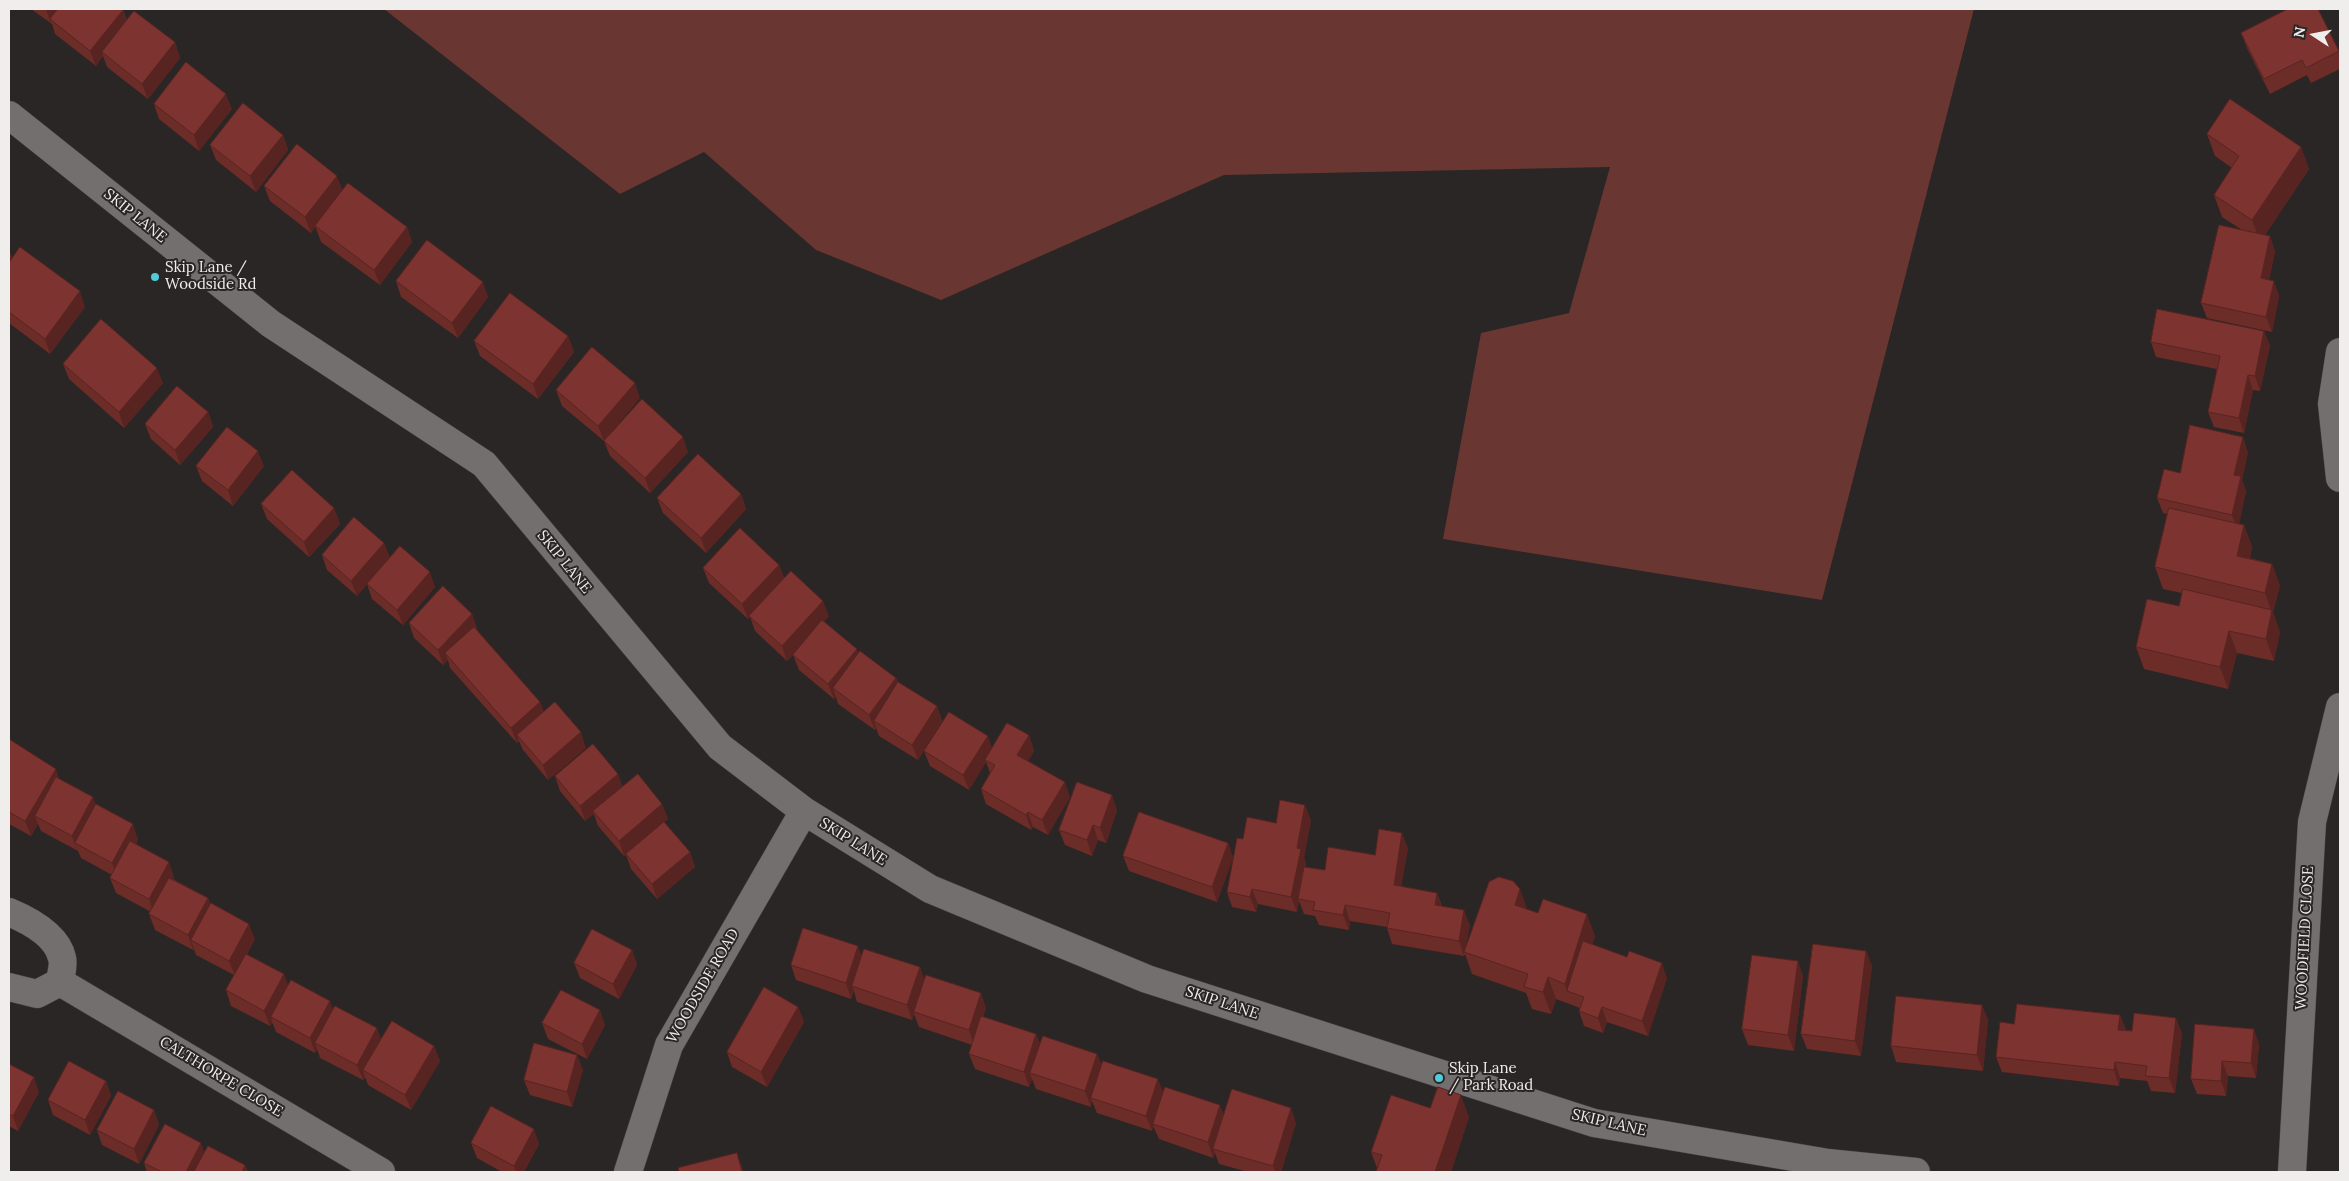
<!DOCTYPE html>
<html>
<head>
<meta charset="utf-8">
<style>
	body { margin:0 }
	#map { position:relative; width:2349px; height:1181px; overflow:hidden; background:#292625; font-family:Lora,serif }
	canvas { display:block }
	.frame { position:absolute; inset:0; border:10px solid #f0eded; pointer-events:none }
	.north { position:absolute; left:2289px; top:10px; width:50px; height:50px; -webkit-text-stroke:4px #292625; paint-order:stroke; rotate:281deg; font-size:14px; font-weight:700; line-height:20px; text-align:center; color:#f0eded }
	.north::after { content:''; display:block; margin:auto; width:18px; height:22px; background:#f0eded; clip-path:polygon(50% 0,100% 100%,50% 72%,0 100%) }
</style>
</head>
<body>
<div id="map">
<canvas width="2349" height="1181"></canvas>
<div class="frame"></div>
<div class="north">N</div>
</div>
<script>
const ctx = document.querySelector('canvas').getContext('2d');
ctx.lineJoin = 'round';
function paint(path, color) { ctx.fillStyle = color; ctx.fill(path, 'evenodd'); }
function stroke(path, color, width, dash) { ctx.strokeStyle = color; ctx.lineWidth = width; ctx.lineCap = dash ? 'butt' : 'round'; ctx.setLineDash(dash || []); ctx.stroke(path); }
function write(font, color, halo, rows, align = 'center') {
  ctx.font = font + ' Lora,serif'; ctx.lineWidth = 4; ctx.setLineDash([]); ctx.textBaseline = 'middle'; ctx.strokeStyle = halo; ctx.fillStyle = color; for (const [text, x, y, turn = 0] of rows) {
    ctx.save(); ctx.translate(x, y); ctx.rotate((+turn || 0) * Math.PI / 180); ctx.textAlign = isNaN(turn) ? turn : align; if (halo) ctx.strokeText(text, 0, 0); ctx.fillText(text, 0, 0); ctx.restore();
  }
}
const green = new Path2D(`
	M384 9H1974L1822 600 1443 539 1481 333 1569 313 1610 167 1224 175 941 300 816 250 704 152 620 194Z`);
const street = new Path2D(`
	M9 115 271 324 484 464 720 747 804 811 930 889 1147 979 1594 1123 1828 1163 1916 1172
	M2340 352 2332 404 2340 478
	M9 912C28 920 57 935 62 958 64 964 61 975 60 982
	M60 982 381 1172
	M9 987 37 994 60 982
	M628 1172 669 1045 804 811
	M2292 1172 2312 822 2340 707`);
const wall = new Path2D(`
	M31 9H122L123 10 127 20 175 42 180 58 148 99 107 67 103 56 96 66 55 34 52 24Z
	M2241 33 2339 51 2340 55V69L2311 83 2307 75 2270 94 2247 48Z
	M154 104 232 109 199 151 159 119Z
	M2207 134 2301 147 2309 169 2265 235 2270 236 2275 252 2269 280 2279 296 2272 332 2207 318 2201 303 2242 230 2222 217 2214 195 2232 168 2215 156Z
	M283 135 288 150 256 192 216 160 210 145Z
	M264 186 342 190 407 227 412 242 380 285 321 242 315 226 317 224 311 233 270 201Z
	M9 250 12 258 85 307 50 354 9 323Z
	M396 281 488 297 458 338 401 297Z
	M2264 331 2270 346 2260 391 2253 390 2244 433 2214 427 2208 412 2217 369 2156 357 2151 342Z
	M568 336 574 352 538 399 480 356 474 341Z
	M63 364 163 383 124 428 69 379Z
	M556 390 640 398 608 436 688 452 650 493 610 456 604 441 562 406Z
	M208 412 213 427 180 465 151 439 145 424Z
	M2248 452 2242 480 2246 491 2239 524 2244 525 2252 547 2250 558 2272 564 2280 586 2273 612 2280 632 2274 661 2237 653 2228 689 2144 669 2136 647 2179 606 2182 593 2163 589 2155 567 2168 514 2163 513 2157 498 2180 473Z
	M196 466H264L233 506 202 481Z
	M741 494 746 509 706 553 663 513 657 498Z
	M261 504 334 508 340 524 309 557 267 519Z
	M384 543 390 558 435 587 403 625 372 599 367 584 357 596 327 570 322 555Z
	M779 565 784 578 829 616 824 621 859 653 896 678 898 682 937 706 942 721 918 760 879 736 876 728 875 730 838 704 836 697 834 699 799 670 793 655 798 650 787 661 755 631 750 617 748 619 709 583 703 568Z
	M472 614 477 629V630L540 702 544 712 586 748 548 780 523 750 519 741 517 743 450 668 448 660 443 665 414 638 409 623Z
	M1029 735 1034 751 1028 761 1070 797 1048 835 1033 827 1031 830 986 804 981 789 990 773 986 762 969 790 930 766 924 751 992 748Z
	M9 739 59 779 96 805 138 839 136 844 174 877 173 879 208 898 210 904 255 939 247 954 288 985 333 1009 381 1039 434 1046 440 1061 411 1110 368 1085 365 1077 363 1080 320 1058 317 1049 315 1053 276 1032 272 1022 270 1026 231 1006 226 990 234 975 196 955 194 949 193 950 155 930 149 914 151 912 116 893 110 878 112 875 81 858 78 851 41 831 38 824 31 836 9 824Z
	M618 774 622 786 662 804 668 819 664 822 690 852 695 867 657 899 631 869 626 855 624 856 598 826 594 814 585 821 560 791 555 776Z
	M1117 810 1106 843 1098 840 1092 856 1065 845 1059 830Z
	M1311 820 1304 857 1306 864V867L1325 870 1375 855 1408 848 1401 887 1437 893 1442 906 1470 925 1466 945 1528 910 1595 936 1592 944 1667 978 1648 1036 1607 1022 1603 1033 1584 1026 1579 1011 1580 1008 1556 999 1551 1014 1532 1009 1526 993 1472 974 1465 954 1464 956 1392 944 1387 928V927L1350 921 1349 930 1319 925 1315 916 1304 914 1299 901 1297 912 1258 904 1256 912 1232 907 1227 892 1276 823Z
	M1228 843 1233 858 1217 902 1129 871 1123 856Z
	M632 950 637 965 619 999 580 978 574 963Z
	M1866 951 1872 966 1861 1056 1807 1049 1801 1034Z
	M862 956 920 967 924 980 986 1008 983 1017 1036 1034 1040 1044 1097 1054 1102 1066 1163 1093 1224 1115 1296 1123 1281 1172H1248L1219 1164 1215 1153 1213 1158 1159 1139 1153 1126 1152 1131 1097 1113 1092 1101 1091 1107 1036 1089 1032 1079 1029 1087 975 1069 969 1054 972 1045 919 1027 914 1014 912 1020 857 1002 854 991 851 999 796 980 791 965Z
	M1803 976 1794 1051 1748 1045 1742 1029Z
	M1982 1005 1988 1020 1983 1071 1896 1062 1891 1046Z
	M798 1007 804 1022 767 1087 732 1067 727 1052Z
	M2120 1015 2126 1030 2182 1033 2175 1093 2151 1091 2147 1081 2120 1078 2119 1086 2002 1072 1996 1057 2014 1024Z
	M542 1023 605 1025 587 1059 548 1039Z
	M2195 1024 2259 1044 2256 1078 2228 1076 2226 1096 2197 1094 2191 1079Z
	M577 1055 583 1070 572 1107 530 1095 524 1080Z
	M9 1064 39 1092 18 1131 9 1126Z
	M106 1081 111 1096 90 1135 53 1115 48 1100Z
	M1430 1108 1469 1117 1451 1172H1376L1377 1168 1371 1152Z
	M154 1110 159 1125 139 1164 102 1145 97 1130Z
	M471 1143 539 1144 524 1172H502L477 1158Z
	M205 1153 245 1165 248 1172H147L144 1163Z`);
const shadedWall = new Path2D(`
	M46 9H63L50 19 51 24Z
	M123 10 128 25 102 52 103 56 96 66 90 51Z
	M175 42 180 58 148 99 142 84Z
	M226 94 232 109 199 151 194 135Z
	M283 135 288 150 256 192 250 176Z
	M2301 147 2309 169 2260 242 2252 220Z
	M337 176 343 191 311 233 305 217Z
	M407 227 412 242 380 285 374 270Z
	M2270 236 2275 252 2266 293 2261 278Z
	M10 251 15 266 9 274V252Z
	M2274 281 2279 296 2272 332 2266 317Z
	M483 282 488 297 458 338 452 323Z
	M80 291 85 307 50 354 45 339Z
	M2264 331 2270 346 2260 391 2255 376Z
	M568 336 574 352 538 399 533 384Z
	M157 368 163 383 124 428 119 412Z
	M2248 375 2253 390 2244 433 2239 418Z
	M635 383 640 398 604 441 598 426Z
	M208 412 213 427 180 465 175 450Z
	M683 437 688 452 650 493 645 478Z
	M2243 437 2248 452 2242 480 2246 491 2238 530 2232 515 2234 475Z
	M258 451 264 466 233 506 228 490Z
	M741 494 746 509 706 553 701 538Z
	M334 508 340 524 309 557 304 542Z
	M2244 525 2252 547 2245 578 2237 556Z
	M384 543 390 558 357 596 351 581Z
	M2272 564 2280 586 2273 612 2280 632 2274 661 2266 639 2272 613 2265 593Z
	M779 565 784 580 748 619 742 604Z
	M430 572 435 587 403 625 397 610Z
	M823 601 829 616 787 661 782 646Z
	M472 614 477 629 450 658 445 653 448 660 443 665 438 650Z
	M2229 631 2237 653 2228 689 2220 667Z
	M857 649 863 664 833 688 836 697 834 699 828 684Z
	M896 678 902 693 874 721 876 728 875 730 869 715Z
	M540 702 546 717 517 735 519 741 517 743 511 728Z
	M937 706 942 721 918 760 912 745Z
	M581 732 586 748 548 780 543 765Z
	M1029 735 1034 751 1023 770 1017 755Z
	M988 736 993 751 985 760 986 762 969 790 963 775Z
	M56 769 61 784 35 816 38 824 31 836 25 821Z
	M618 774 623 789 593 811 594 814 585 821 580 806Z
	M1065 782 1070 797 1048 835 1042 820Z
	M1112 795 1117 810 1106 843 1100 828Z
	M93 797 99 812 75 843 78 851 72 836Z
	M662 804 668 819 624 856 619 841Z
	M1305 805 1311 820 1304 857 1306 864 1300 899H1298L1299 901 1297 912 1291 897 1297 848Z
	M1028 812 1033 827 1031 830 1026 815Z
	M133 824 138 839 118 878 112 863Z
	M1093 825 1098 840 1092 856 1087 840Z
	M1402 833 1408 848 1399 900 1394 885Z
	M1228 843 1233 858 1217 902 1212 887Z
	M690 852 695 867 657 899 652 884Z
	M169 862 174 877 154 914 149 899Z
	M1252 889 1258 904 1256 912 1250 897Z
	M1520 889 1528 911 1515 905Z
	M1437 893 1442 908 1435 905Z
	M208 898 213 913 191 940 194 949 193 950 188 935Z
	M1345 905 1350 921 1349 930 1343 915Z
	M1464 910 1470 925 1465 952H1464V956L1459 941Z
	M1587 914 1595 936 1576 994 1567 991 1565 984Z
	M249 924 255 939 235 976 229 961Z
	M858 946 864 961 852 986 854 991 851 999 846 983Z
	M632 950 637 965 619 999 613 984Z
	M1866 951 1872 966 1861 1056 1855 1041Z
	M1798 961 1803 976 1794 1051 1788 1035Z
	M1662 963 1667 978 1648 1036 1642 1021Z
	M920 967 925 982 914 1012V1014L912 1020 907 1005Z
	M284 974 290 990 271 1017 272 1022 270 1026 264 1011Z
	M1548 977 1556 999 1551 1014 1543 992Z
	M981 993 986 1008 974 1045 969 1030Z
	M330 1001 335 1016 315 1043 317 1049 315 1053 310 1038Z
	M1982 1005 1988 1020 1983 1071 1977 1055Z
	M798 1007 804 1022 767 1087 761 1072Z
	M1602 1007 1607 1022 1603 1033 1598 1018Z
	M600 1010 605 1025 587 1059 582 1044Z
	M2120 1015 2126 1031 2118 1030Z
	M2176 1018 2182 1033 2175 1093 2169 1078Z
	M377 1028 383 1044 363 1070 365 1077 363 1080 357 1065Z
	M2254 1029 2259 1044 2256 1078 2251 1063Z
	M1036 1034 1042 1050 1030 1073 1032 1079 1029 1087 1024 1072Z
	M434 1046 440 1061 411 1110 405 1095Z
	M1097 1054 1103 1069 1091 1098 1092 1101 1091 1107 1085 1091Z
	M577 1055 583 1070 572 1107 567 1092Z
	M2222 1061 2228 1076 2226 1096 2221 1081Z
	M2115 1062 2120 1078 2119 1086 2114 1070Z
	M34 1077 39 1092 18 1131 13 1116Z
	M1158 1079 1164 1094 1152 1131 1146 1116Z
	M106 1081 111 1096 90 1135 85 1120Z
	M1461 1095 1469 1117 1451 1172H1435Z
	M1220 1105 1226 1120 1213 1149 1215 1153 1213 1158 1208 1142Z
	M1291 1108 1296 1123 1281 1172H1276L1273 1166Z
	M154 1110 159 1125 139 1164 134 1149Z
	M534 1129 539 1144 524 1172H516L514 1166Z
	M201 1143 207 1159 199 1172H186Z
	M737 1153 744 1172H742Z
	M245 1165 248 1172H242Z`);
const building = new Path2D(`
	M58 9H122L123 10 90 51 50 19Z
	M2288 9H2318L2339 51 2306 68 2302 60 2264 79 2241 33Z
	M134 11 175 42 142 84 102 52Z
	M186 62 226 94 194 135 154 104Z
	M2230 99 2301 147 2252 220 2214 195 2239 156 2207 134Z
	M243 103 283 135 250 176 210 145Z
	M297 144 337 176 305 217 264 186Z
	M348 183 407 227 374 270 315 226Z
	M2219 225 2270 236 2261 278 2274 281 2266 317 2201 303Z
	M427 240 483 282 452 323 396 281Z
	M20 247 80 291 45 339 9 312V263Z
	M510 293 568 336 533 384 474 341Z
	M2157 309 2264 331 2255 376 2248 375 2239 418 2208 412 2220 356 2151 342Z
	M101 319 157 368 119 412 63 364Z
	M592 347 635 383 598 426 556 390Z
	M177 386 208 412 175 450 145 424Z
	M642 399 683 437 645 478 604 441Z
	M2190 425 2243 437 2234 475 2241 476 2232 515 2157 498 2164 469 2180 473Z
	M227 427 258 451 228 490 196 466Z
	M698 454 741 494 701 538 657 498Z
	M292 470 334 508 304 542 261 504Z
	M2169 508 2244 525 2237 556 2272 564 2265 593 2155 567Z
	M354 517 384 543 351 581 322 555Z
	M740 528 779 565 742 604 703 568Z
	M400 546 430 572 397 610 367 584Z
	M791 571 823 601 782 646 749 616Z
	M443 586 472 614 438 650 409 623Z
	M2183 589 2272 610 2266 639 2229 631 2220 667 2136 647 2147 599 2179 606Z
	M822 620 857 649 828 684 793 655Z
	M474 627 540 702 511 728 445 653Z
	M860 651 896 678 869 715 833 688Z
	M898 682 937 706 912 745 874 721Z
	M555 702 581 732 543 765 517 735Z
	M949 712 988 736 963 775 924 751Z
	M1007 723 1029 735 1017 755 1065 782 1042 820 1028 812 1026 815 981 789 995 765 985 760Z
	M9 739 56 769 25 821 9 812Z
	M593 744 618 774 580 806 555 776Z
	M638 774 662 804 619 841 593 811Z
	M56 777 93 797 72 836 35 816Z
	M1077 782 1112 795 1100 828 1093 825 1087 840 1059 830Z
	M1280 800 1305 805 1297 848 1301 849 1291 897 1252 889 1250 897 1227 892 1237 838 1243 839 1247 817 1276 823Z
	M96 804 133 824 112 863 75 843Z
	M1139 812 1228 843 1212 887 1123 856Z
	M664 822 690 852 652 884 626 854Z
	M1379 829 1402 833 1394 885 1437 893 1435 905 1464 910 1459 941 1387 928 1390 913 1345 905 1343 915 1313 910 1315 902 1298 899 1304 867 1325 870 1328 847 1375 855Z
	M130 841 169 862 149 899 110 878Z
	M1499 877 1513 881 1520 889 1515 905 1538 913 1543 899 1587 914 1565 984 1548 977 1543 992 1524 987 1528 974 1464 952 1489 882Z
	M169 878 208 898 188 935 149 914Z
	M211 903 249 924 229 961 191 940Z
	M803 928 858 946 846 983 791 965Z
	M592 929 632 950 613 984 574 963Z
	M1583 941 1627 957 1629 951 1662 963 1642 1021 1602 1007 1598 1018 1579 1011 1584 997 1567 991Z
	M1813 944 1866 951 1855 1041 1801 1034Z
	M864 949 920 967 907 1005 852 986Z
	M246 954 284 974 264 1011 226 990Z
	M1752 955 1798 961 1788 1035 1742 1029Z
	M926 975 981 993 969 1030 914 1012Z
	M291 980 330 1001 310 1038 271 1017Z
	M764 987 798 1007 761 1072 727 1052Z
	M561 990 600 1010 582 1044 542 1023Z
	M1896 996 1982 1005 1977 1055 1891 1046Z
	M2017 1004 2120 1015 2118 1030 2132 1031 2134 1013 2176 1018 2169 1078 2145 1076 2147 1066 2115 1062 2114 1070 1996 1057 2000 1022 2014 1024Z
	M335 1006 377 1028 357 1065 315 1043Z
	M981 1016 1036 1034 1024 1072 969 1054Z
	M392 1021 434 1046 405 1095 363 1070Z
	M2195 1024 2254 1029 2251 1063 2222 1061 2221 1081 2191 1079Z
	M1043 1036 1097 1054 1085 1091 1030 1073Z
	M534 1043 577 1055 567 1092 524 1080Z
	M69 1061 106 1081 85 1120 48 1100Z
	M1103 1061 1158 1079 1146 1116 1091 1098Z
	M9 1064 34 1077 13 1116 9 1114Z
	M1165 1087 1220 1105 1208 1142 1153 1124Z
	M1438 1087 1461 1095 1435 1172H1376L1382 1155 1371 1152 1391 1095 1430 1108Z
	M1232 1089 1291 1108 1273 1166 1213 1149Z
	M118 1091 154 1110 134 1149 97 1130Z
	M491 1106 534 1129 514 1166 471 1143Z
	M165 1124 201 1143 186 1172H162L144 1163Z
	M208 1146 245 1165 242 1172H194Z
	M737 1153 742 1172H679L678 1168Z`);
const markers = [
	[155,277,5,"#52cbd9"],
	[1439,1078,5,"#52cbd9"]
];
const streetNames = [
	["SKIP LANE",135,216,39],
	["SKIP LANE",564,562,51],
	["SKIP LANE",853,842,32],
	["WOODFIELD CLOSE",2305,938,-87],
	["WOODSIDE ROAD",703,986,-60],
	["SKIP LANE",1222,1003,18],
	["CALTHORPE CLOSE",221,1077,31],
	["SKIP LANE",1609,1123,13]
];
const poiNames = [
	["Skip Lane /",165,268],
	["Woodside Rd",165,285],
	["Skip Lane",1449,1069],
	["/ Park Road",1449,1086]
];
paint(green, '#693631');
stroke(street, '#474444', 29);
stroke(street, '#746f6f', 28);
paint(wall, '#6c2c28');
paint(shadedWall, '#582421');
paint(building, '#7d332f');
stroke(building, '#582421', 1);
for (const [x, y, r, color] of markers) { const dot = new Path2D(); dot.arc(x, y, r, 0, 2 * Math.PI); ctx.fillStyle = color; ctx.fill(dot); stroke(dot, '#292625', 2); }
write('15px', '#f0eded', '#292625', streetNames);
write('15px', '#f0eded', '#292625', poiNames, 'left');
</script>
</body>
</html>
